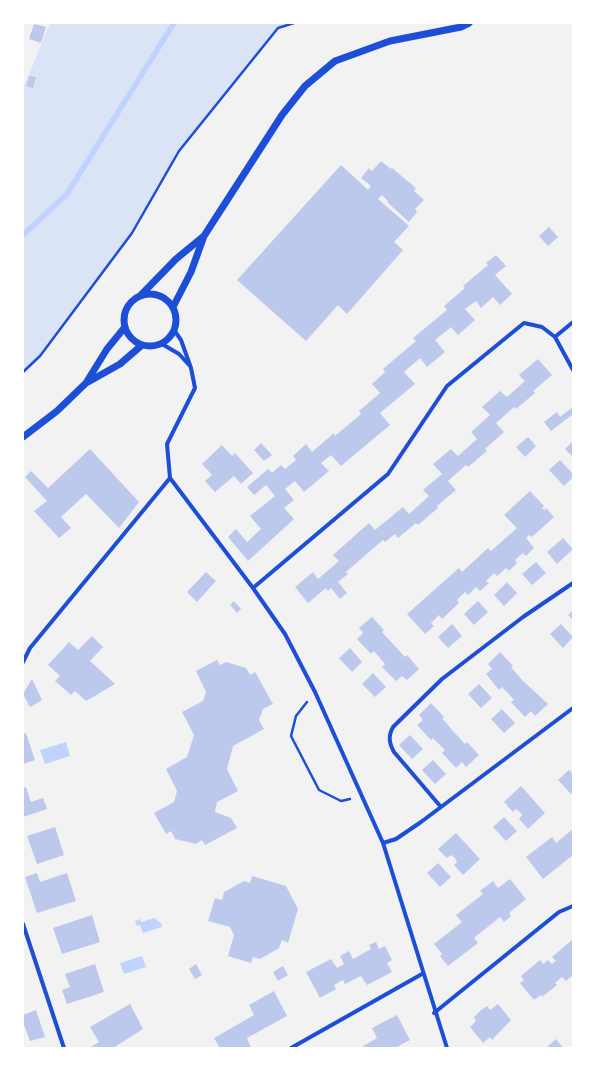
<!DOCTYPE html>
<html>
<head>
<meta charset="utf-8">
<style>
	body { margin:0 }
	#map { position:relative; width:596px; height:1071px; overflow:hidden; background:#f2f2f2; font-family:"DM Sans",sans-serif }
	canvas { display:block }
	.frame { position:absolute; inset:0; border:24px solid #fff; pointer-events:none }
</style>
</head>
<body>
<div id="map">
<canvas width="596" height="1071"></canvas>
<div class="frame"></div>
</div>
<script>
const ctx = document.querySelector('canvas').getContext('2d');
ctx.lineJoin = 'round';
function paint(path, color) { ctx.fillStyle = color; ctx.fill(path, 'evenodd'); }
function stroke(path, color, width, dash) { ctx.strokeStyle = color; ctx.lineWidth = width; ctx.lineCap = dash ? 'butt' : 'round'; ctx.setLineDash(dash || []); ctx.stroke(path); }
const green = new Path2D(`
	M50 23H294L278 28 179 151 132 233 40 356 23 372V89Z`);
const water = new Path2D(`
	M66 742 70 756 45 764 40 750Z
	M154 918 161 923 162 927 143 933 140 925 137 926 135 921 140 919 141 922Z
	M142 956 146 967 124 974 120 963Z`);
const stream = new Path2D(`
	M23 235 67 194 174 23`);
const building = new Path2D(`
	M34 24 46 27 41 43 29 39Z
	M29 76 36 77 33 88 26 86Z
	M381 161 391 169 392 168 416 188 414 191 424 200 415 209 417 212 409 222 387 202 388 201 382 195 378 199 409 226 394 242 403 250 347 314 338 305 306 341 237 280 341 165 368 190 371 186 361 178 369 168 372 171Z
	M549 227 558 237 548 246 539 236Z
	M496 255 506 266 495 275 512 294 500 305 493 297 481 308 476 301 465 309 475 320 458 335 451 327 435 340 445 352 427 367 420 358 404 372 415 384 380 413 390 425 341 466 331 455 321 463 329 471 304 492 295 481 285 489 294 500 284 508 294 519 248 561 228 537 236 529 247 542 261 529 250 516 275 496 266 485 254 495 247 487 268 469 272 473 281 465 285 469 296 460 293 456 306 444 312 452 334 433 335 436 361 414 359 411 380 393 372 384 385 372 383 369 416 341 413 338 447 310 444 306 465 288 463 286 488 265 486 263Z
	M538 359 552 375 533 391 535 393 516 409 514 407 496 423 504 432 485 449 487 451 468 467 466 465 448 481 456 490 437 506 438 508 418 525 416 523 398 538 395 534 385 542 383 540 346 572 348 574 338 582 347 593 340 599 331 588 328 591 326 588 308 603 295 587 313 572 318 579 339 561 333 555 369 523 375 530 403 507 409 514 429 496 423 490 442 474 433 464 451 449 458 456 477 439 471 432 490 415 482 407 500 391 507 397 525 381 519 375Z
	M573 407V414L551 431 544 422 557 412 560 417Z
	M528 437 536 446 525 457 516 447Z
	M573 441V457L565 449Z
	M261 443 272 455 264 461 254 450Z
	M222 445 232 456 235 453 253 473 241 484 234 476 215 492 205 481 212 475 202 464Z
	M90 449 139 502 119 528 86 494 61 517 71 528 59 538 34 511 47 501 25 477 31 471 48 488Z
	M560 460 573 474V477L564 486 549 470Z
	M530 491 544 506 542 508 544 510 546 508 554 517 532 537 529 535 526 538 534 548 526 556 523 553 515 560 517 563 509 571 506 568 497 576 494 573 486 581 489 583 480 591 476 587 468 595 465 592 457 600 459 603 442 619 439 615 431 623 434 626 425 634 407 614 459 568 462 572 488 548 491 551 517 528 504 515Z
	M563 538 573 549 557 564 547 552Z
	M536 562 546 573 532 585 522 574Z
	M206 572 216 581 197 602 187 592Z
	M507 582 517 593 504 606 494 595Z
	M234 601 241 609 237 613 230 605Z
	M478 601 488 612 474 625 464 614Z
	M573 610V620L568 615Z
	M372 617 384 630 382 632 405 657 407 655 419 669 407 680 402 676 396 681 382 667 385 664 379 657 374 651 371 654 357 639 363 633 359 628Z
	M452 624 462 636 448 648 438 637Z
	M561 624 573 637 563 648 550 634Z
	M92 636 103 647 90 661 115 684 86 701 75 691 71 695 55 681 60 676 48 665 69 642 78 650Z
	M350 648 362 662 352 672 339 658Z
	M500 652 513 666 511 667 522 680 548 704 535 716 531 711 525 717 511 702 514 700 508 693 502 687 499 690 486 674 492 669 488 664Z
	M217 660 220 665 226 662 246 668 250 675 255 672 273 704 263 709 259 720 264 729 233 746 227 769 238 791 217 802 215 812 231 818 237 828 205 845 202 840 196 844 175 839 171 831 166 834 154 813 174 802 177 791 166 769 187 757 194 735 182 712 203 701 206 692 196 671Z
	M373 673 386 687 375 697 362 684Z
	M32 679 42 700 30 707 23 694Z
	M479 684 492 698 481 708 468 694Z
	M431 703 444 717 442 718 453 731 465 744 467 742 479 755 466 767 462 762 456 768 442 753 445 750 433 738 431 740 417 725 423 720 419 715Z
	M502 709 515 723 504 733 491 719Z
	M26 733 35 760 23 764V734Z
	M410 735 423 749 412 759 399 745Z
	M433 760 446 774 435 784 422 770Z
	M569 770 573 774V792L571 794 558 780Z
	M521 786 545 813 528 829 519 819 522 815 520 812 516 809 513 812 504 802Z
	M26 787 31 802 43 798 47 809 23 817V788Z
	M504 817 517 831 506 841 493 827Z
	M55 827 64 855 37 864 27 836Z
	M573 829V855L543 879 526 857 552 837 556 843Z
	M456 833 480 859 463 875 454 865 457 862 455 858 451 855 447 858 438 849Z
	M438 863 451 877 440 887 427 873Z
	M37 873 40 882 67 873 76 901 37 913 25 877Z
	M252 876 286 886 298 909 288 943 282 940 279 948 260 959 253 957 251 963 228 956 234 935 230 927 208 921 215 898 222 900 224 892 244 881 250 883Z
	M510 879 526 899 509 913 511 916 504 922 500 917 474 938 478 943 448 966 440 956 442 954 434 944 462 922 456 915 483 894 480 891 493 881 498 888Z
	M92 915 100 942 62 954 53 928Z
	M572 940 573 975 566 981 562 977 555 983 557 985 542 997 541 995 534 1000 520 983 524 980 521 976 540 960 543 964 548 960 552 964 556 961 552 957Z
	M376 942 379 949 385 946 392 960 387 963 392 972 367 985 361 976 345 984 343 980 334 985 336 989 320 998 306 972 331 959 337 968 344 964 340 956 349 951 353 959 371 949 369 945Z
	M95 964 104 992 67 1004 62 990 70 987 65 974Z
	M196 964 202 975 195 979 189 969Z
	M283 966 288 975 278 981 273 972Z
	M274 991 287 1016 247 1038 251 1048H220L214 1038 254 1015 249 1005Z
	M130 1004 143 1029 113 1048H89L99 1042 90 1027Z
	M498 1004 511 1020 492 1040 490 1037 483 1043 470 1027 476 1021 474 1017 480 1011 487 1006 490 1010Z
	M36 1010 45 1037 30 1041 23 1022V1015Z
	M397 1015 410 1040 395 1048H360L377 1038 372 1028Z
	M556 1039 563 1048H548L547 1047Z`);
const path = new Path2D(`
	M23 372 40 356 132 233 179 151 278 28 294 23
	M307 702 296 716 291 736 319 790 341 801 350 799`);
const minor = new Path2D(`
	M174 330 181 340 191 368 195 388 167 444 170 478 253 588 285 634 315 692 383 843 447 1048
	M555 337 573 370
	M162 344 179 354 190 366
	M253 588 388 474 447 386 524 323 542 327 555 337 573 322
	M23 662 30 648 170 478
	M441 807 394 752C389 743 388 736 393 727L442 679 523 617 573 583
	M383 843 396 839 421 822 573 708
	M23 924 64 1048
	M434 1013 559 912 573 906
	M291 1048 422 974`);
const tertiary = new Path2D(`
	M124 320a26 26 0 1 1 52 0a26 26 0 1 1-52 0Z
	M140 296 176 259 204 236
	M173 307 191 272 204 236 282 115 305 86 335 61 390 41 461 27 469 23
	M88 382 120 364 142 345
	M23 437 57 411 86 383 107 349 125 327`);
paint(green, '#dbe4f7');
paint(water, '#bfd3fe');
stroke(stream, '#bfd3fe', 5.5);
paint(building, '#bdc9ec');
stroke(path, '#1d4ed8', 2.5);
stroke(minor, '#1d4ed8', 4);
stroke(tertiary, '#1d4ed8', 7);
</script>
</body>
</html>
